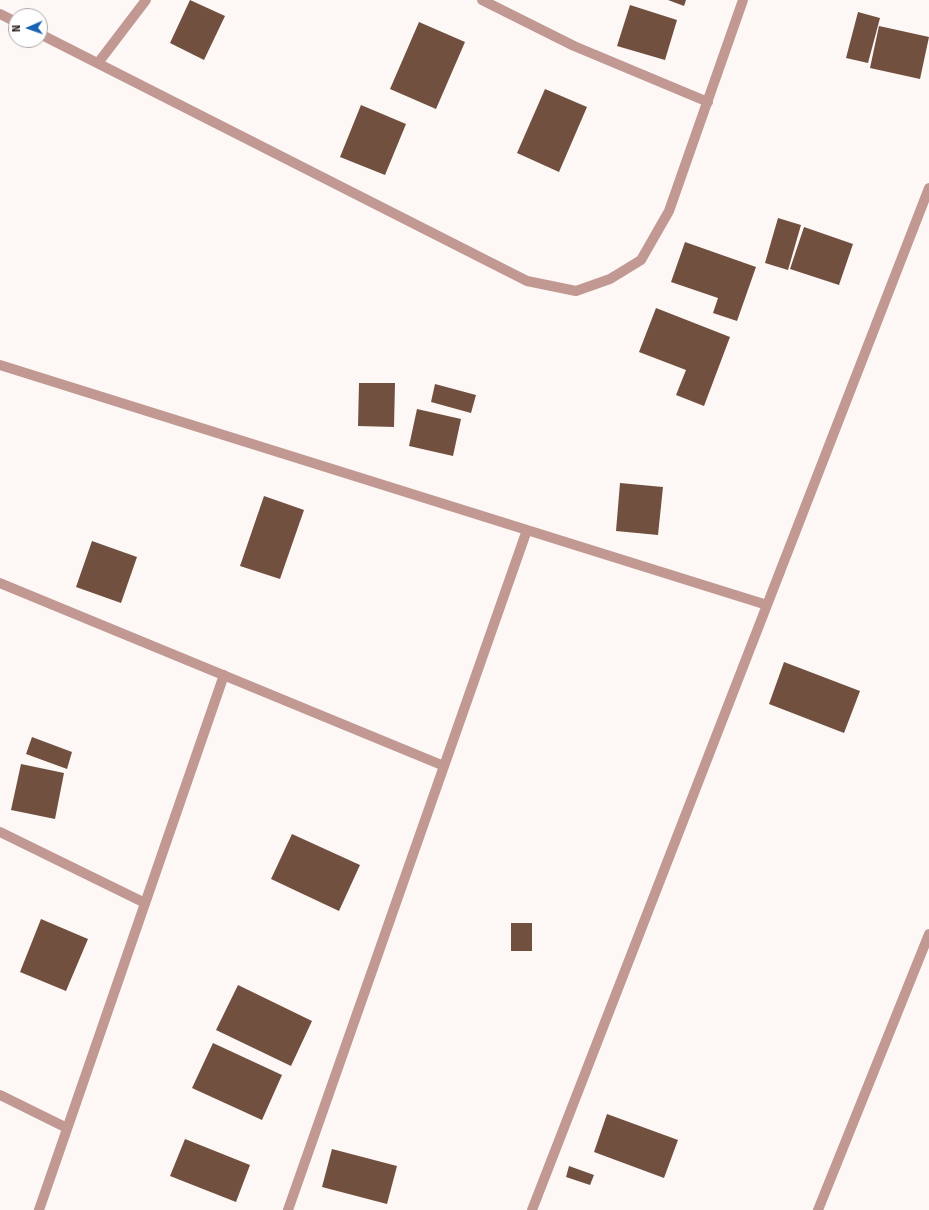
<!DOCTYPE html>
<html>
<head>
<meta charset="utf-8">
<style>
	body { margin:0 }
	#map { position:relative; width:929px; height:1210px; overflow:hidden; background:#fdf8f6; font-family:"Fira Sans",sans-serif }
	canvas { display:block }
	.north { position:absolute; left:8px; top:8px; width:40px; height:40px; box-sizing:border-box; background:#fff; border:1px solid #aca9a7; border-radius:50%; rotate:268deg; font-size:11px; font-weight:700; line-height:16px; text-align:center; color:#302824 }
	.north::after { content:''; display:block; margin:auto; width:14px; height:18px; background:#1762b2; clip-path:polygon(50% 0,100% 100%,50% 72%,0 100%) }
</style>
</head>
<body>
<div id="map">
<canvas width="929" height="1210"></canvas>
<div class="north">N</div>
</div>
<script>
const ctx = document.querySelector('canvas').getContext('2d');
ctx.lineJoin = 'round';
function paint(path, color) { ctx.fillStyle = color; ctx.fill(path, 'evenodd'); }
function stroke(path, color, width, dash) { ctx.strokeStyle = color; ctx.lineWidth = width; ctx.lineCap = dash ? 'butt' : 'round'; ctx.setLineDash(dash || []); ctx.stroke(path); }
const building = new Path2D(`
	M190 0 225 16 204 60 170 43Z
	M668 0H686L684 6Z
	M630 5 677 20 665 60 617 46Z
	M858 12 880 18 868 63 846 58Z
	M419 22 465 42 436 109 390 89Z
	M879 26 929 37 920 79 870 68Z
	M545 89 587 107 559 172 517 153Z
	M361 105 406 124 385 175 340 157Z
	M778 218 801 225 788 270 765 263Z
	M804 227 853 244 839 285 790 269Z
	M685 242 756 267 737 321 713 313 718 298 671 282Z
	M656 308 730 337 704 406 676 395 686 370 639 352Z
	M359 383H395L394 427 358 426Z
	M435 384 476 395 471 413 431 402Z
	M417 409 461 419 453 456 409 446Z
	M620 483 663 487 658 535 616 531Z
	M264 496 304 510 280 579 240 566Z
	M92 541 137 557 121 603 76 587Z
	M784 662 860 691 844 733 769 704Z
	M32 737 72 752 67 769 26 754Z
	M21 764 64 773 55 819 11 810Z
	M292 834 360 865 339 911 271 879Z
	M41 919 88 939 66 991 20 972Z
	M511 923H532V951H511Z
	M238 985 312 1021 291 1066 216 1030Z
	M213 1043 282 1075 262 1120 192 1088Z
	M607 1114 678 1140 664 1178 594 1152Z
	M185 1139 250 1165 236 1202 170 1176Z
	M332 1149 397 1166 387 1204 322 1187Z
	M569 1166 594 1175 590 1185 566 1177Z`);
const minor = new Path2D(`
	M482 0 574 46 708 102
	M0 14 16 22
	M40 34 527 281 576 291 610 279 641 260 669 211 743 0
	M98 63 146 0
	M0 365 527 530
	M0 583 444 766
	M0 832 145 903
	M0 1095 67 1128
	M39 1210 224 675
	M288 1210 527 530 767 605
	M532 1210 929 188
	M818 1210 929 934`);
paint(building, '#725040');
stroke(minor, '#c19892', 10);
</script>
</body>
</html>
